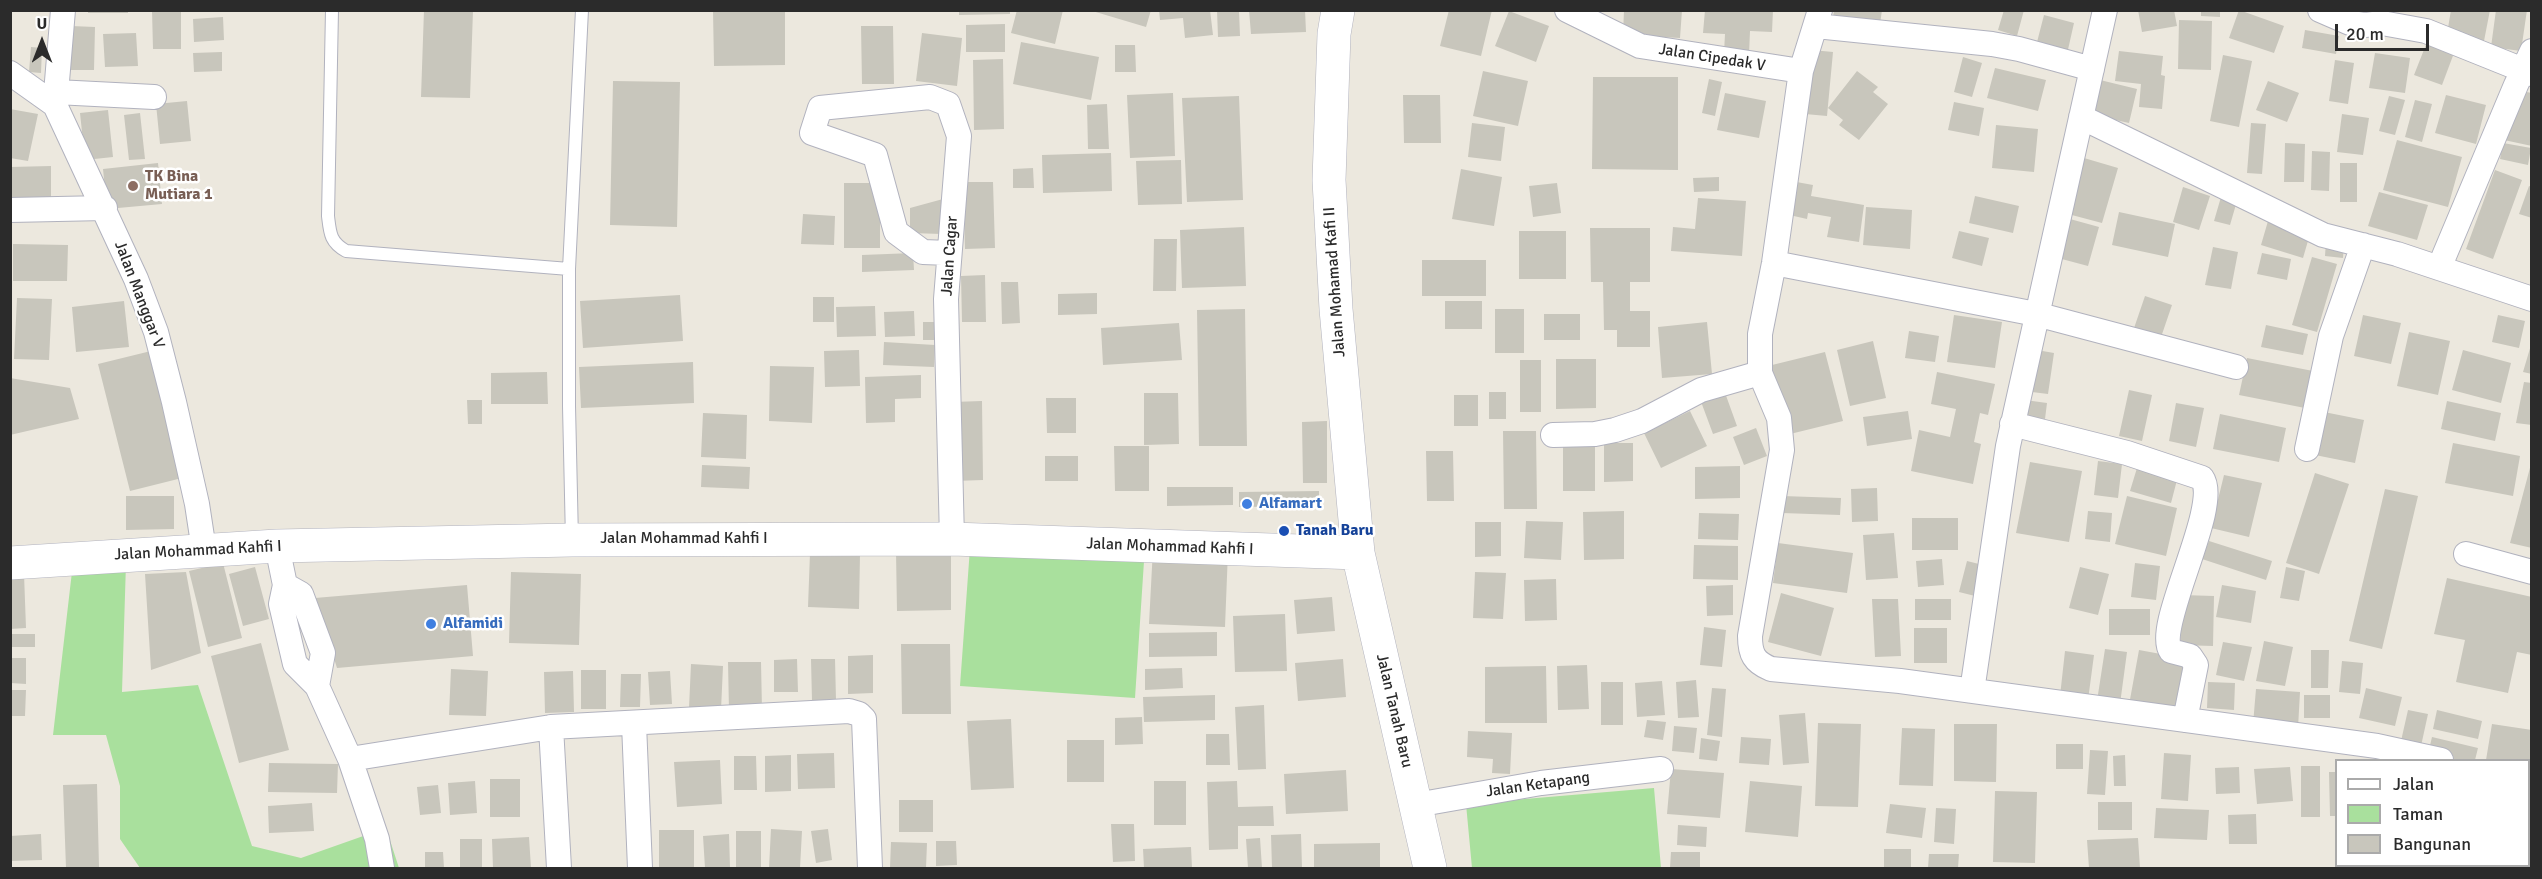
<!DOCTYPE html>
<html>
<head>
<meta charset="utf-8">
<style>
	body { margin:0 }
	#map { position:relative; width:2542px; height:879px; overflow:hidden; background:#ece8de; font-family:Signika,sans-serif }
	canvas { display:block }
	.frame { position:absolute; inset:0; border:12px solid #2b2b2b; pointer-events:none }
	.legend { position:absolute; left:2335px; top:759px; width:195px; height:108px; box-sizing:border-box; background:#fff; border:2px solid #aaa; margin:0; padding:8px 10px; list-style:none; font-size:18px; color:#2b2b2b }
	.legend li { display:flex; align-items:center; gap:12px; height:30px }
	.legend b { width:30px; border:2px solid #aaa }
	.north { position:absolute; left:12px; top:12px; width:60px; height:60px; -webkit-text-stroke:4px #fff; paint-order:stroke; rotate:0deg; font-size:16px; font-weight:700; line-height:24px; text-align:center; color:#2b2b2b }
	.north::after { content:''; display:block; margin:auto; width:21px; height:27px; background:#2b2b2b; clip-path:polygon(50% 0,100% 100%,50% 72%,0 100%) }
	.scale { position:absolute; left:2335px; top:24px; width:94px; height:27px; box-sizing:border-box; border:3px solid #2b2b2b; border-top:0; padding-left:8px; font-size:18px; line-height:21px; white-space:nowrap; color:#2b2b2b; -webkit-text-stroke:4px #fff; paint-order:stroke }
</style>
</head>
<body>
<div id="map">
<canvas width="2542" height="879"></canvas>
<div class="frame"></div>
<ul class="legend">
<li><b style="height:8px;background:#fff"></b>Jalan</li>
<li><b style="height:16px;background:#a9e09d"></b>Taman</li>
<li><b style="height:16px;background:#c8c6bc"></b>Bangunan</li>
</ul>
<div class="north">U</div>
<div class="scale">20 m</div>
</div>
<script>
const ctx = document.querySelector('canvas').getContext('2d');
ctx.lineJoin = 'round';
function paint(path, color) { ctx.fillStyle = color; ctx.fill(path, 'evenodd'); }
function stroke(path, color, width, dash) { ctx.strokeStyle = color; ctx.lineWidth = width; ctx.lineCap = dash ? 'butt' : 'round'; ctx.setLineDash(dash || []); ctx.stroke(path); }
function write(font, color, halo, rows, align = 'center') {
  ctx.font = font + ' Signika,sans-serif'; ctx.lineWidth = 5; ctx.setLineDash([]); ctx.textBaseline = 'middle'; ctx.strokeStyle = halo; ctx.fillStyle = color; for (const [text, x, y, turn = 0] of rows) {
    ctx.save(); ctx.translate(x, y); ctx.rotate((+turn || 0) * Math.PI / 180); ctx.textAlign = isNaN(turn) ? turn : align; if (halo) ctx.strokeText(text, 0, 0); ctx.fillText(text, 0, 0); ctx.restore();
  }
}
const green = new Path2D(`
	M971 534 1145 546 1135 698 960 686Z
	M73 563H126L122 692 198 685 252 846 301 858 386 828 399 868H140L120 839V786L106 735H53Z
	M1654 788 1661 868H1472L1466 804Z`);
const building = new Path2D(`
	M88 10H128V13H88Z
	M152 10H181V49H153Z
	M424 10H473L470 98 421 97Z
	M713 10H785V65L714 66Z
	M959 10H1010V14L959 15Z
	M1017 10H1063L1055 44 1011 33Z
	M1089 10H1151L1146 27Z
	M1159 10H1210L1213 35 1185 38 1183 18 1160 20Z
	M1217 10H1239L1240 36 1218 37Z
	M1249 10H1305L1306 32 1251 34Z
	M1449 10H1492L1481 56 1440 46Z
	M1624 10H1682L1680 38 1623 35Z
	M1705 10H1773L1772 32 1750 31 1749 54 1724 53 1725 34 1703 33Z
	M1834 10H1882L1880 24 1833 18Z
	M2004 10H2024L2017 36 1998 30Z
	M2138 10H2174L2177 26 2142 32Z
	M2201 10H2220V17L2201 16Z
	M2239 10 2284 26 2274 53 2229 38Z
	M2451 10H2490L2484 41 2447 34Z
	M2496 10H2527L2521 51 2491 47Z
	M1509 11 1549 26 1536 62 1495 46Z
	M2044 15 2074 23 2067 54 2036 46Z
	M223 17 224 40 194 42 193 19Z
	M2179 20 2212 21 2211 70 2178 69Z
	M1005 24V52H966V25Z
	M71 26 95 27 94 70H71Z
	M861 26H893L894 84H862Z
	M2305 30 2339 36 2336 54 2302 48Z
	M136 33 138 66 105 67 103 34Z
	M922 33 962 38 957 86 916 81Z
	M1021 42 1099 57 1091 100 1013 84Z
	M2427 42 2454 53 2442 85 2414 75Z
	M1115 45H1135L1136 72H1115Z
	M31 47 42 48 41 73 29 72Z
	M1812 50 1833 52 1827 116 1805 114Z
	M2119 51 2163 56 2161 75 2165 76 2162 109 2139 107 2141 84 2115 81Z
	M222 52V71L194 72 193 53Z
	M2375 53 2410 58 2405 93 2369 88Z
	M2223 55 2252 61 2239 127 2210 121Z
	M1963 57 1982 63 1972 97 1954 92Z
	M1003 59 1004 129 974 130 973 60Z
	M2335 60 2354 63 2348 104 2329 101Z
	M1995 68 2046 80 2038 111 1987 98Z
	M1483 71 1528 81 1518 126 1473 116Z
	M1857 71 1878 87 1873 92 1888 104 1859 140 1839 125 1843 120 1828 108Z
	M1593 77H1678V170L1592 169Z
	M1709 79 1722 82 1715 116 1702 113Z
	M2100 80 2137 89 2129 123 2093 115Z
	M613 81 680 82 677 227 610 225Z
	M2268 81 2299 93 2287 122 2256 110Z
	M2515 90 2532 93V146L2504 140Z
	M1173 93 1175 156 1130 158 1127 95Z
	M1725 93 1766 101 1759 138 1717 130Z
	M1403 95H1440L1441 143H1404Z
	M2446 95 2486 105 2476 144 2435 133Z
	M1239 96 1243 200 1187 202 1182 98Z
	M2389 96 2405 100 2395 135 2379 131Z
	M2415 100 2432 104 2422 142 2405 137Z
	M187 101 191 141 160 144 156 104Z
	M1954 102 1984 108 1979 136 1948 130Z
	M1107 104 1109 149H1088L1087 105Z
	M10 109 38 114 28 161 10 158Z
	M108 110 113 157 85 160 80 113Z
	M140 113 145 159 129 160 124 115Z
	M2342 114 2369 118 2363 155 2337 152Z
	M1472 123 1505 127 1501 161 1468 157Z
	M2251 123 2266 124 2262 174 2247 173Z
	M1996 125 2038 129 2034 172 1992 168Z
	M2397 140 2462 157 2448 207 2383 190Z
	M2285 143 2305 144 2304 182H2284Z
	M2503 143 2531 148 2528 165 2500 159Z
	M2312 151 2330 152 2329 191 2311 190Z
	M1111 153 1112 191 1043 193 1042 155Z
	M2084 158 2118 168 2102 223 2068 214Z
	M1181 160 1182 204 1138 205 1136 161Z
	M158 163 162 204 107 209 103 169Z
	M2340 163H2357V202H2340Z
	M51 166V207H10V167Z
	M1033 168 1034 188H1013V169Z
	M1461 169 1502 177 1494 226 1452 219Z
	M2495 170 2522 180 2493 259 2466 249Z
	M1719 177V191L1694 192 1693 178Z
	M1791 181 1813 185 1811 196 1864 205 1859 242 1827 237 1831 217 1808 213 1807 219 1785 214Z
	M963 182H993L995 248 965 249Z
	M844 183H880V248H844Z
	M1557 183 1561 213 1533 217 1529 186Z
	M2529 186 2532 187V218L2519 214Z
	M2183 187 2210 196 2199 230 2173 222Z
	M2379 192 2428 205 2417 240 2368 226Z
	M1975 196 2019 206 2013 233 1969 223Z
	M2221 197 2237 201 2230 225 2214 221Z
	M1698 198 1746 201 1742 256 1671 251 1673 227 1695 229Z
	M943 199 942 234 910 233V208Z
	M1866 207 1912 210 1910 249 1863 245Z
	M2119 212 2175 224 2168 257 2112 245Z
	M803 214 835 216 834 245 801 244Z
	M2070 219 2099 227 2088 266 2058 258Z
	M2268 221 2310 234 2303 258 2261 245Z
	M1244 227 1246 286 1182 288 1180 230Z
	M1590 228H1650V282H1630V311H1650V347H1617V330H1604L1603 282H1591Z
	M1519 231H1566V279H1519Z
	M1959 231 1989 238 1982 266 1952 258Z
	M1154 239H1177L1176 291H1153Z
	M2326 241 2344 243 2343 258 2325 256Z
	M13 244 68 245 67 281H13Z
	M2213 247 2238 252 2231 289 2205 285Z
	M913 253 914 270 862 272V255Z
	M2262 253 2291 259 2287 280 2257 274Z
	M2312 257 2337 264 2317 332 2292 325Z
	M1422 260H1486V296H1422Z
	M985 275 986 322H962L961 276Z
	M1001 282H1018L1020 323 1002 324Z
	M1097 293V314L1058 315V294Z
	M680 295 683 341 583 348 580 301Z
	M2145 296 2172 305 2159 343 2132 334Z
	M813 297H834V322H813Z
	M17 298 52 299 49 360 14 359Z
	M124 301 129 347 76 352 72 307Z
	M1445 301H1482V329H1445Z
	M875 306 876 336 837 337 836 307Z
	M1245 309 1247 446H1199L1197 310Z
	M1495 309H1524V353H1495Z
	M914 311 915 336 885 337 884 312Z
	M1544 314H1580V340H1544Z
	M1954 315 2002 322 1995 368 1947 362Z
	M2363 315 2401 323 2391 364 2354 356Z
	M2498 315 2525 321 2519 348 2492 342Z
	M923 322H938L939 340H923Z
	M1707 322 1712 374 1662 378 1658 327Z
	M1179 323 1182 360 1103 365 1101 328Z
	M2266 325 2308 334 2303 355 2261 347Z
	M1909 331 1939 336 1935 362 1905 358Z
	M2409 332 2450 341 2438 395 2397 386Z
	M1873 341 1886 398 1850 406 1837 350Z
	M884 342 935 345 934 367 883 365Z
	M2531 345H2532V374L2523 372Z
	M2031 349 2054 353 2048 394 2024 391Z
	M859 350 860 386 825 387 824 351Z
	M2463 350 2511 363 2501 403 2452 390Z
	M151 351 182 478 130 491 98 364Z
	M1825 352 1843 421 1786 435 1768 366Z
	M2247 358 2313 371 2305 408 2239 395Z
	M1556 359H1596V408L1556 409Z
	M1520 360H1541V412H1520Z
	M693 362 694 403 581 408 579 367Z
	M770 366 814 367 812 423 769 421Z
	M547 372 548 404H491V373Z
	M1937 372 1995 384 1988 415 1980 413 1974 442 1981 444 1973 484 1911 471 1919 430 1950 437 1956 409 1931 404Z
	M921 375V398L895 399V422L866 423 865 377Z
	M10 378 70 388 79 419 10 435Z
	M2524 382 2532 383V425L2516 423Z
	M1724 390 1737 426 1713 434 1700 399Z
	M2129 390 2152 395 2142 441 2119 436Z
	M1489 392H1506V419H1489Z
	M1144 393H1178L1179 444 1144 445Z
	M1454 395H1478V426H1454Z
	M1046 398H1076V433H1047Z
	M467 400H482V424H468Z
	M2025 400 2047 403 2045 419 2023 416Z
	M982 401 983 480 954 481 953 402Z
	M2447 401 2501 413 2495 441 2441 429Z
	M2176 403 2204 408 2196 447 2169 441Z
	M1690 411 1707 446 1661 468 1644 433Z
	M1908 411 1912 439 1867 446 1863 417Z
	M2324 412 2364 420 2355 463 2315 455Z
	M703 413 747 415 746 459 701 457Z
	M2220 414 2286 428 2279 462 2213 449Z
	M1327 421V483H1303L1302 422Z
	M1756 428 1767 456 1744 465 1733 437Z
	M1503 431H1536L1537 509H1504Z
	M1563 439H1595V491H1563Z
	M1604 443H1633V481L1604 482Z
	M2453 443 2520 456 2513 496 2445 483Z
	M1114 446H1149V491H1115Z
	M1426 451H1453L1454 501H1427Z
	M1045 456H1078V481H1045Z
	M2098 461 2122 464 2118 498 2094 495Z
	M2030 462 2082 471 2069 542 2016 533Z
	M2531 464H2532V548L2510 543Z
	M702 465 750 467 749 489 701 487Z
	M1740 466V498L1695 499V467Z
	M2137 468 2177 480 2171 503 2130 491Z
	M2315 473 2349 484 2319 574 2286 563Z
	M2224 475 2262 483 2249 537 2211 528Z
	M1167 487H1233V505L1167 506Z
	M1877 488 1878 521 1852 522 1851 489Z
	M2385 489 2418 496 2382 649 2349 641Z
	M1319 491V506L1239 507V492Z
	M126 496H174V529L126 530Z
	M1782 496 1841 498 1840 515 1782 513Z
	M2127 496 2177 508 2166 556 2115 544Z
	M1624 511V559L1584 560 1583 512Z
	M2088 511 2112 513 2110 542 2085 539Z
	M1699 513 1739 514 1738 540 1698 539Z
	M1912 518H1958V550H1912Z
	M1526 521 1563 522 1561 560 1524 558Z
	M1475 522H1501V556L1475 557Z
	M1894 533 1898 578 1866 580 1863 535Z
	M2209 541 2272 561 2266 580 2202 559Z
	M1778 543 1853 553 1847 593 1773 583Z
	M1694 545 1738 546V580L1693 579Z
	M1153 548 1228 551 1225 627 1149 624Z
	M951 551V610L897 611 896 552Z
	M810 553 860 554 859 609 808 607Z
	M1942 559 1944 585 1918 587 1916 561Z
	M1967 561 1983 565 1975 596 1959 592Z
	M223 563 242 638 208 647 189 571Z
	M2135 563 2160 566 2156 600 2131 597Z
	M255 567 269 619 243 626 229 574Z
	M2080 567 2109 574 2098 615 2069 608Z
	M2286 567 2305 571 2299 601 2280 598Z
	M186 572 201 653 151 670 145 574Z
	M511 572 581 574 579 645 509 643Z
	M1475 572 1506 573 1503 619 1473 618Z
	M10 574H24L26 628 10 629Z
	M2447 578 2532 597V655L2517 652 2508 693 2456 682 2465 640 2434 634Z
	M1556 579 1557 620 1525 621 1524 580Z
	M467 585 473 656 337 668 315 598Z
	M1733 585V615L1707 616 1706 586Z
	M2222 585 2256 591 2251 623 2216 617Z
	M1781 593 1834 608 1821 656 1768 642Z
	M2182 595 2214 596 2213 646 2180 645Z
	M1332 597 1335 631 1297 634 1294 600Z
	M1872 599H1898L1901 656 1875 657Z
	M1915 599H1951V620H1915Z
	M2109 609H2150V635H2109Z
	M1285 614 1287 671 1235 672 1233 616Z
	M1704 627 1726 630 1722 667 1700 665Z
	M1914 628H1947V663H1914Z
	M1217 632V656L1149 657V633Z
	M10 634H35V647H10Z
	M2264 641 2293 647 2285 686 2256 681Z
	M2223 642 2252 647 2244 681 2216 675Z
	M261 643 289 750 239 763 211 656Z
	M901 644H950L951 714H902Z
	M2105 649 2127 652 2120 704 2097 701Z
	M2139 650 2188 659 2177 714 2129 705Z
	M2311 650H2329L2328 688H2311Z
	M2065 651 2094 655 2088 700 2060 696Z
	M873 655V693L848 694V656Z
	M10 658H26V684L10 683Z
	M797 659 798 692H774V660Z
	M811 659H835L836 700 812 701Z
	M1343 659 1346 697 1298 701 1295 663Z
	M2342 661 2363 663 2360 694 2339 692Z
	M728 662H761L762 710 729 711Z
	M691 664 723 666 721 710 689 708Z
	M1587 665 1589 709 1558 710 1557 666Z
	M1546 666 1547 723H1485V667Z
	M1182 668 1183 688 1145 690V669Z
	M451 669 488 671 486 716 449 715Z
	M581 670H606V709H581Z
	M573 671 574 712 545 713 544 672Z
	M670 671 672 704 650 705 648 672Z
	M621 674H641L640 707H620Z
	M1696 680 1699 717 1678 718 1676 682Z
	M1662 681 1665 715 1637 717 1635 683Z
	M1601 682H1623V725H1601Z
	M2208 682 2235 683 2234 710 2207 708Z
	M1712 688 1726 689 1722 737 1707 735Z
	M2366 688 2402 697 2395 726 2359 718Z
	M2256 689 2300 692 2298 728 2253 724Z
	M10 690H26L25 716H10Z
	M1215 695V720L1144 722 1143 697Z
	M2304 695H2330V718H2304Z
	M1264 705 1266 769 1238 770 1235 707Z
	M2408 710 2428 714 2421 746 2401 741Z
	M2437 710 2482 721 2478 739 2433 729Z
	M1805 713 1809 763 1783 765 1779 715Z
	M1142 717 1143 744 1115 745V718Z
	M1011 719 1014 788 971 790 967 721Z
	M1647 720 1666 722 1663 740 1644 737Z
	M1818 723 1861 724 1858 807 1815 806Z
	M1954 724H1997L1996 782 1954 781Z
	M2492 724 2532 730V777H2529V760H2486Z
	M1674 726 1697 728 1694 753 1672 751Z
	M1902 728 1935 729 1933 786 1899 785Z
	M1468 731 1512 733 1510 774 1492 773 1493 759 1467 757Z
	M1206 734H1229L1230 765H1206Z
	M1741 737 1771 739 1769 765 1739 763Z
	M2432 737 2478 748 2475 760H2453L2428 754Z
	M1701 738 1720 741 1717 761 1699 759Z
	M1067 740H1104V782H1067Z
	M2056 744H2083V769H2056Z
	M2090 750 2108 751 2105 795 2087 794Z
	M834 753 835 788 798 789 797 754Z
	M2164 753 2191 755 2188 801 2161 799Z
	M791 755V791L765 792V756Z
	M2125 755 2126 786H2114L2113 756Z
	M734 756H756L757 790H734Z
	M720 760 722 804 677 807 674 762Z
	M269 763 338 764 337 793 268 792Z
	M2301 766H2320V817H2301Z
	M2239 767 2240 793 2216 794 2215 768Z
	M2290 767 2293 801 2257 804 2254 769Z
	M1671 769 1724 773 1720 818 1667 814Z
	M1346 770 1348 811 1286 814 1284 774Z
	M2329 772H2336V816H2330Z
	M490 779H520V817H490Z
	M475 781 477 813 450 815 448 783Z
	M1154 781H1186V825H1154Z
	M1237 781 1238 807 1273 806 1274 826H1238V849L1209 850 1207 782Z
	M1750 781 1802 786 1798 837 1745 832Z
	M97 784 99 867 66 868 63 785Z
	M438 785 441 813 420 815 417 787Z
	M1995 791 2037 792 2035 863 1993 862Z
	M899 800H933V832H899Z
	M2098 802H2132V830H2098Z
	M312 803 314 831 269 833 268 806Z
	M1890 804 1926 808 1922 838 1886 833Z
	M1936 808 1956 809 1954 844 1934 842Z
	M2156 808 2209 810 2207 840 2154 838Z
	M2256 814 2257 844H2229L2228 815Z
	M1111 824H1134L1135 861 1113 862Z
	M1678 825 1707 827 1706 847 1677 845Z
	M771 829 802 831 800 868H769Z
	M828 829 832 860 816 863 811 831Z
	M659 830H694V868H659Z
	M736 831H761V868H736Z
	M41 834 42 860 10 861V836Z
	M729 834 730 867 705 868 703 836Z
	M1301 834 1302 868H1272L1271 835Z
	M2530 836H2532V855H2529Z
	M529 837 531 868H493L492 839Z
	M1260 838 1262 868H1248L1246 839Z
	M2138 838 2140 868H2089L2087 840Z
	M460 839H482V868H460Z
	M936 841H956L957 865 936 866Z
	M891 842 927 843 926 868H890Z
	M1380 843V868H1314V844Z
	M1191 847 1192 868H1144L1143 849Z
	M1884 849H1911V868H1884Z
	M425 852H443L444 868H425Z
	M1671 852H1700V868H1670Z
	M1929 854H1959L1958 868H1928Z
	M2529 857H2532V868H2521V866H2529Z
	M2422 866H2457L2456 868Z`);
const lane = new Path2D(`
	M332 10 328 216C330 233 330 242 346 251L569 269
	M572 540 569 406V269L582 10`);
const street = new Path2D(`
	M1567 10 1640 46 1801 71
	M1820 10 1801 71 1774 263 1760 334V373L1779 418 1782 450 1750 636C1750 654 1754 662 1771 669L1900 681 2377 746 2441 760
	M2320 10 2350 23 2365 25 2382 23 2426 31 2523 70 2532 51
	M1816 26 1992 44 2019 49 2092 69
	M10 73 55 105 136 279 156 332 174 402 197 504 204 550
	M56 92 154 97
	M55 105 63 10
	M2081 117 2323 235 2397 254 2532 299
	M10 210 105 208
	M949 253 923 252 896 232 875 155 812 133 820 108 930 97 948 104 959 136 946 299 952 539
	M1774 263 2036 314 2236 367
	M2439 268 2516 85 2523 70 2532 74
	M2012 424 2127 453 2202 478C2222 506 2153 627 2171 651L2190 656 2196 665 2185 720
	M1553 435 1595 434 1615 430 1642 421 1701 390 1760 373
	M2307 449 2331 336 2363 245
	M277 546 285 585 281 604 295 664 317 686 350 759 377 839 382 868
	M2466 554 2532 572
	M285 585 301 594 323 653 317 686
	M1972 691 2008 446 2105 10
	M634 724 640 868
	M551 727 559 868
	M350 759 551 727 849 711 859 714 864 719 870 868
	M1416 805 1541 783 1661 769
	M2528 813 2532 814`);
const secondary = new Path2D(`
	M1338 10 1334 34 1329 180 1336 309 1358 553 1430 868
	M10 563 277 546 572 540 952 539 1358 553`);
const markers = [
	[133,186,6,"#8d6e63"],
	[1247,504,6,"#3f7fe0"],
	[1284,531,6,"#1a4fb4"],
	[431,624,6,"#3f7fe0"]
];
const streetNames = [
	["Jalan Cipedak V",1712,58,9],
	["Jalan Cagar",950,256,-86],
	["Jalan Mohamad Kafi II",1335,282,-94],
	["Jalan Manggar V",139,295,69],
	["Jalan Mohammad Kahfi I",684,539],
	["Jalan Mohammad Kahfi I",1170,547,2],
	["Jalan Mohammad Kahfi I",198,551,-3],
	["Jalan Tanah Baru",1394,711,77],
	["Jalan Ketapang",1538,785,-8]
];
const educationNames = [
	["TK Bina",145,177],
	["Mutiara 1",145,195]
];
const shopNames = [
	["Alfamart",1259,504],
	["Alfamidi",443,624]
];
const transitNames = [
	["Tanah Baru",1296,531]
];
paint(green, '#a9e09d');
paint(building, '#c8c6bc');
stroke(lane, '#b1b2be', 14);
stroke(street, '#b1b2be', 26);
stroke(secondary, '#b1b2be', 34);
stroke(lane, '#fff', 12);
stroke(street, '#fff', 24);
stroke(secondary, '#fff', 33);
for (const [x, y, r, color] of markers) { const dot = new Path2D(); dot.arc(x, y, r, 0, 2 * Math.PI); ctx.fillStyle = color; ctx.fill(dot); stroke(dot, '#fff', 2); }
write('16px', '#2b2b2b', '#fff', streetNames);
write('bold 16px', '#785e54', '#fff', educationNames, 'left');
write('bold 16px', '#366cbe', '#fff', shopNames, 'left');
write('bold 16px', '#164399', '#fff', transitNames, 'left');
</script>
</body>
</html>
